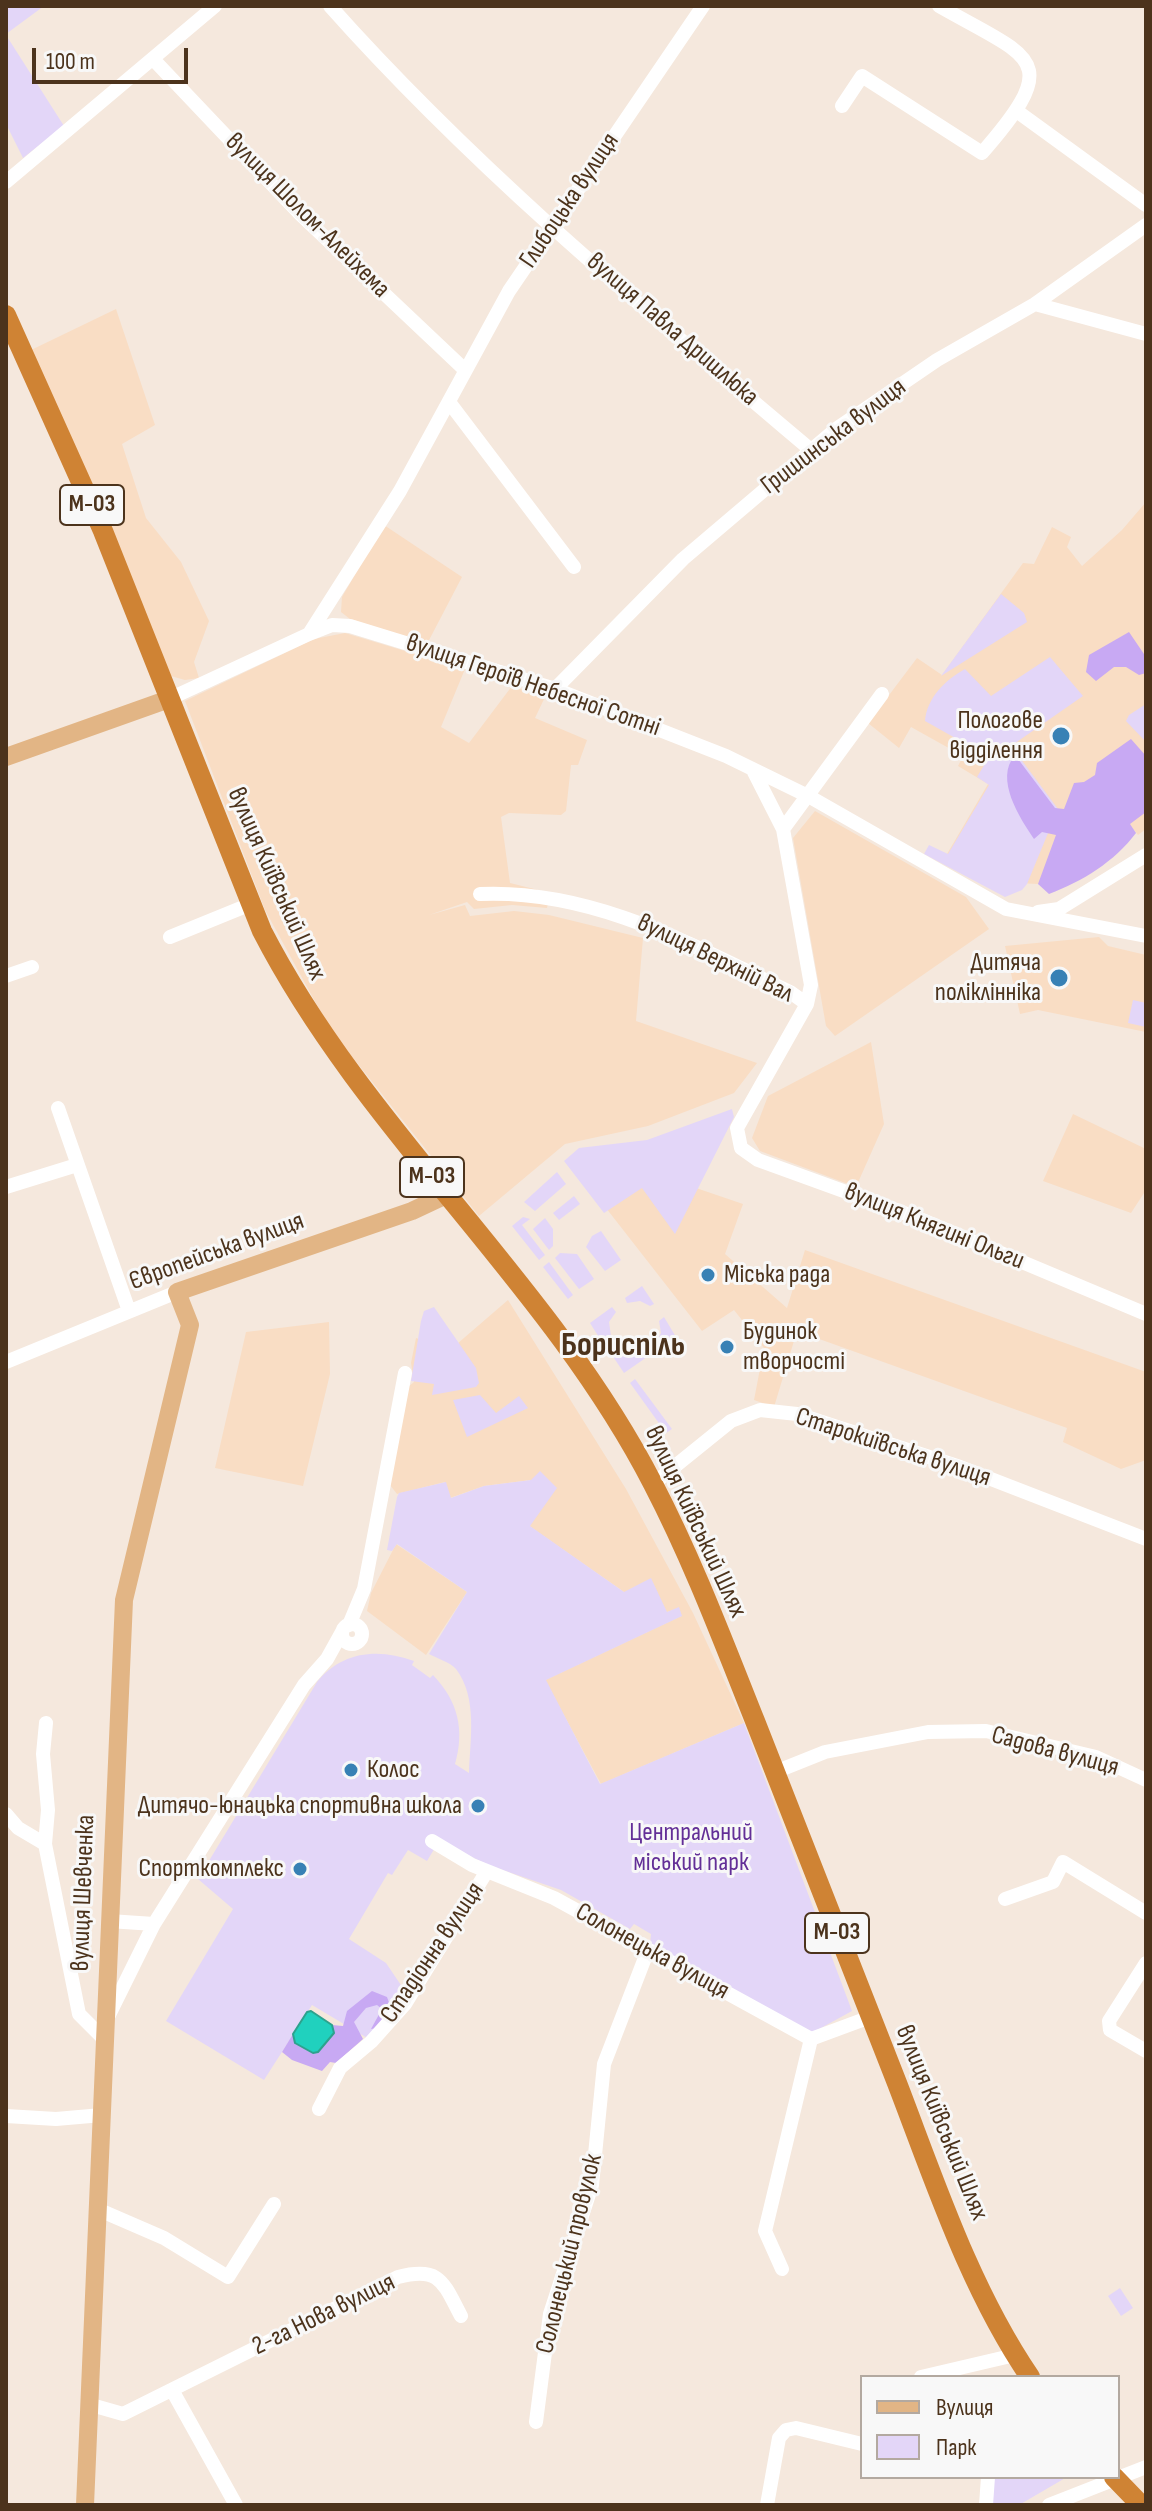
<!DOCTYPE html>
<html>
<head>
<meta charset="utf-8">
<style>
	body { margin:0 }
	#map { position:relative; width:1152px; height:2511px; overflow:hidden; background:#f5e8dd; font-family:"Sofia Sans Condensed",sans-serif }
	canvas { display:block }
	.frame { position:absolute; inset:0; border:8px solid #4c331c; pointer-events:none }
	.legend { position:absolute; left:860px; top:2375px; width:260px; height:104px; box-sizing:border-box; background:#f8f8f8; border:2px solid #b3a9a0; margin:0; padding:10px 14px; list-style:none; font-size:24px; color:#4c331c }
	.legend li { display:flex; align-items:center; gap:16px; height:40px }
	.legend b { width:40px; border:2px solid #b3a9a0 }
	.scale { position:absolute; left:32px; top:48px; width:156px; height:36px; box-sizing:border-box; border:4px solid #4c331c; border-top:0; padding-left:10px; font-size:24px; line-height:28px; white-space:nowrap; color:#4c331c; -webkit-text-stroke:6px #f8f8f8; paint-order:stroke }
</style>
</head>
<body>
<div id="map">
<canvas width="1152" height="2511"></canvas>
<div class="frame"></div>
<ul class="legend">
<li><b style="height:10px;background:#e2b585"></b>Вулиця</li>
<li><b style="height:22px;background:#e3d6f8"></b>Парк</li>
</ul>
<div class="scale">100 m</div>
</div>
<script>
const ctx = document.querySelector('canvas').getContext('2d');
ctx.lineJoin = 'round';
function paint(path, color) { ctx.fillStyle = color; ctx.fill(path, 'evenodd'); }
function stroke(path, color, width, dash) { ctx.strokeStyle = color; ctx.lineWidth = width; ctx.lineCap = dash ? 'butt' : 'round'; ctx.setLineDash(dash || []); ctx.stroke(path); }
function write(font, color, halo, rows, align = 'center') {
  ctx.font = font + ' "Sofia Sans Condensed",sans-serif'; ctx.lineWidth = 6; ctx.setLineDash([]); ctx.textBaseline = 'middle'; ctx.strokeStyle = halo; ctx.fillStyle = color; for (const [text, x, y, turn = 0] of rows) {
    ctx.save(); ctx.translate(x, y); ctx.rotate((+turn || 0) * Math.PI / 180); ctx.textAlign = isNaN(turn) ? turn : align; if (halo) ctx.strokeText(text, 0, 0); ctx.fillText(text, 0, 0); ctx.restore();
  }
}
const built = new Path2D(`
	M116 309 155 425 122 444 146 518 181 562 209 621 194 662 199 678 185 680 171 676 29 351Z
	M1146 502V829L1138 835 1129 824 1038 884 995 882 947 854 988 784 958 766 963 756 911 727 899 748 868 723 917 658 942 675 1023 563 1034 564 1052 527 1071 537 1067 547 1082 566 1122 530Z
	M384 525 462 577 427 644 350 619 341 612 342 597Z
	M345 633 465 669 441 727 469 743 512 686 545 697 535 718 587 740 578 765H571L566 811 561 815 509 813 501 817 510 883 550 893 547 908 512 905 474 909 467 902 429 915 465 905 470 916 514 911 549 915 643 938 636 1021 757 1063 734 1093 648 1126 565 1144 479 1216 330 1029 265 910 185 701 314 639Z
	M815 811 966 897 989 929 835 1036 826 1026 793 838Z
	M1099 937 1108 946 1146 955V1032L1038 1010 1020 1014 1005 946Z
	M871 1042 884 1124 856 1187 760 1151 752 1138 768 1096Z
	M1073 1114 1146 1149V1190L1131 1213 1043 1181Z
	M658 1175 743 1204 725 1254 787 1308 805 1250 1146 1372V1460L1121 1469 1063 1442 1067 1428 797 1331 774 1407 754 1400 764 1348 734 1310 702 1331 606 1208Z
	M508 1300 626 1489 693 1613 744 1723 601 1784 545 1680 681 1616 679 1608 667 1612 624 1592 529 1526 531 1480 484 1486 450 1498 445 1482 397 1494 390 1485 408 1387 414 1382 411 1363 416 1338 450 1350Z
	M329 1322 330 1374 303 1486 215 1468 246 1332Z
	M396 1544 467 1592 426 1655 367 1611 371 1593Z`);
const green = new Path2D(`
	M6 6H44L6 34Z
	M6 35 64 126 23 158 6 124Z
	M1001 594 1024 613 1027 622 941 676Z
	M1050 657 1083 696 1011 746 1058 809 1027 884 1022 890 1005 897 924 854 929 845 948 854 989 785 977 777 989 757 925 721C927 698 945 680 965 669L991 696Z
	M1146 704V742L1126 721 1129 715Z
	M1133 1000 1146 1003V1027L1128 1023Z
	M732 1109 734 1117 675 1234 642 1188 604 1213 564 1161 579 1148 647 1140Z
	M557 1172 566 1184 535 1211 524 1202Z
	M574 1196 580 1204 559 1220 553 1213Z
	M523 1217 530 1219 522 1225 545 1255 539 1260 512 1226Z
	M545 1218 553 1229V1246L549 1250 533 1229Z
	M601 1231 621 1260 605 1271 586 1247 592 1236Z
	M560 1253 577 1254 594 1279 579 1289 555 1258Z
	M549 1262 573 1295 568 1299 543 1267Z
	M642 1286 654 1304 650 1306 640 1301 627 1303 625 1298Z
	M434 1307 476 1368 479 1383 476 1387 432 1395 434 1384 411 1381 421 1321 424 1311Z
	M612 1307 616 1312 609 1322 611 1336 602 1342 590 1323Z
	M664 1317 676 1337 661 1349 656 1342 661 1333 659 1321Z
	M625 1347 631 1352 643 1351 647 1357 624 1373 612 1355Z
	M635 1379 672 1429 666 1433 630 1383Z
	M480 1395 496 1413 519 1396 528 1408 467 1437 453 1400Z
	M540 1471 557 1488 530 1526 624 1592 651 1578 667 1612 679 1607 682 1616 546 1680 600 1784 744 1723 852 2011 810 2034 650 1944 651 1934 634 1924 630 1929 561 1890 488 1865 439 1841 427 1861 408 1850 392 1875 388 1873 349 1939 386 1963 407 1994 369 2039 312 2005 264 2080 166 2021 233 1909 198 1879 317 1682C342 1651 379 1648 414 1661L412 1665 430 1678 433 1675C458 1701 465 1730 455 1764L469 1773C470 1740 478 1698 456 1669 450 1662 436 1658 429 1654L467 1592 397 1544 392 1551 387 1550 397 1497 399 1493 446 1482 451 1498 484 1486 531 1480Z
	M1120 2288 1133 2308 1121 2316 1108 2296Z
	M993 2477H1067L1019 2505H990Z`);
const forest = new Path2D(`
	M1129 632 1146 657V673L1139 675 1126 667H1114L1096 681 1086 672 1089 655Z
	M1131 739 1146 756V812L1130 824 1136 833C1114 862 1083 881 1049 894L1038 884 1056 835 1042 832 1034 839C1020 818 994 779 1015 755L1055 808 1064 809 1074 783 1084 782 1095 775 1097 763Z
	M372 1991 387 1997 392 2011 378 2028 371 2029 382 2009 377 2005 366 2008 354 2022 363 2039 336 2063 330 2062 322 2071 292 2060 282 2052 293 2034 295 2043 334 2033 332 2025 343 2026 347 2011Z`);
const water = new Path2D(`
	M311 2011 332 2025 334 2033 318 2052 313 2053 295 2043 293 2034 307 2012Z`);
const minor = new Path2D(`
	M330 6C475 169 645 310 811 450
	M153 59 300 214 465 370
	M842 106 862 76 982 153C1065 58 1032 59 939 6
	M1018 112 1146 205
	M6 182 215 6
	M1035 304 1146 334
	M449 402 574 567
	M309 634 332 625 350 626 555 689 726 756 810 797 1006 909 1146 936
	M555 689 683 559 836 429 937 360 1035 304 1146 225
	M169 699 309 634 400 491 509 291 703 6
	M754 772 783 829 811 985 807 1004 737 1128 741 1148 758 1160 915 1217 1146 1314
	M783 829 882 694
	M480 894C592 889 692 945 790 992L807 1004
	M1038 912 1059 909 1146 855
	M170 937 251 904
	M6 976 32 967
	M58 1108 129 1311
	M6 1187 77 1165
	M6 1362 177 1292
	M653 1484 731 1421 760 1410 797 1414 960 1467 1146 1539
	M342 1634a10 10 0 1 1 20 0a10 10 0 1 1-20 0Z
	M349 1625 364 1589 405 1373
	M46 1723 43 1754 48 1810 45 1844 79 2014 105 2040
	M775 1772 825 1752 928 1732 986 1731 1096 1757 1146 1780
	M6 1814 18 1828 45 1844
	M432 1841 472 1865 554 1898 811 2039 865 2019 872 2021
	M1005 1899 1053 1882 1063 1862 1146 1913
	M109 1921 154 1924 304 1685 327 1659 342 1632
	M1146 1963 1109 2021 1110 2030 1146 2051
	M108 2017 154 1924
	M319 2109 340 2068 371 2042 405 2004 487 1871
	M6 2116 56 2119 102 2115
	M97 2209 164 2238 228 2277 274 2204
	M782 2269 765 2231 811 2039
	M921 2377 1015 2355
	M172 2390 236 2505
	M88 2404 123 2414 398 2277C440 2266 443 2282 461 2316
	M536 2422 550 2314 592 2185 604 2064 648 1950
	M767 2505 779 2438 786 2430 796 2428 862 2444
	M986 2505 988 2477
	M1049 2505 1146 2467`);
const major = new Path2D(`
	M6 757 169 699
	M85 2505 124 1600 190 1325 177 1292 412 1211 446 1195`);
const highway = new Path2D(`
	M6 315 103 531 262 931C366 1133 550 1283 653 1484 693 1561 723 1641 755 1721 803 1841 850 1962 897 2083 935 2182 970 2289 1030 2377
	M1114 2477 1141 2505`);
const markers = [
	[1061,736,10,"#3881b5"],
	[1059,978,10,"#3881b5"],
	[708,1275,8,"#3881b5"],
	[727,1347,8,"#3881b5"],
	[351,1770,8,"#3881b5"],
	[478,1806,8,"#3881b5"],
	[300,1869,8,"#3881b5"]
];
const shields = [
	[92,505,64],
	[432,1177,64],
	[837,1933,64]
];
const shieldNames = [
	["М-03",92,505],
	["М-03",432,1177],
	["М-03",837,1933]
];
const streetNames = [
	["Глибоцька вулиця",570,201,-56],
	["вулиця Шолом-Алейхема",307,216,45],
	["вулиця Павла Дришлюка",672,330,41],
	["Гришинська вулиця",834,437,-37],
	["вулиця Героїв Небесної Сотні",533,686,19],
	["вулиця Київський Шлях",276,884,66],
	["вулиця Верхній Вал",715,959,26],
	["вулиця Княгині Ольги",934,1227,22],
	["Європейська вулиця",217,1252,-20],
	["Старокиївська вулиця",893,1448,18],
	["вулиця Київський Шлях",695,1522,65],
	["Садова вулиця",1055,1752,15],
	["вулиця Шевченка",84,1893,-88],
	["Солонецька вулиця",652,1952,29],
	["Стадіонна вулиця",433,1953,-56],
	["вулиця Київський Шлях",941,2123,68],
	["Солонецький провулок",570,2254,-76],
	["2-га Нова вулиця",324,2315,-26]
];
const poiNames = [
	["Пологове",1043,721],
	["відділення",1043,751],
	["Дитяча",1041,963],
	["поліклінніка",1041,993],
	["Міська рада",724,1275,"left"],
	["Будинок",743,1332,"left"],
	["творчості",743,1362,"left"],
	["Колос",367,1770,"left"],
	["Дитячо-юнацька спортивна школа",462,1806],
	["Спорткомплекс",284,1869]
];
const parkNames = [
	["Центральний",691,1833],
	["міський парк",691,1863]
];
const districtNames = [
	["Бориспіль",623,1346]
];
paint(built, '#f9ddc4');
paint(green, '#e3d6f8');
paint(forest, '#c8a9f3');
paint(water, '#20d1be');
stroke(water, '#2da28d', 2);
stroke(minor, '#fff', 14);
stroke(major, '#e2b585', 18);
stroke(highway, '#cf8334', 20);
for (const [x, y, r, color] of markers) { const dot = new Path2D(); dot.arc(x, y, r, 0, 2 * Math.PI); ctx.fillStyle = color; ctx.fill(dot); stroke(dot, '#f8f8f8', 3); }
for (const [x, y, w] of shields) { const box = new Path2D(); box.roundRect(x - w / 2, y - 20, w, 40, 6); ctx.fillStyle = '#f8f8f8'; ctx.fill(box); stroke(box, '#4c331c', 2); }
write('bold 24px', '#4c331c', null, shieldNames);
write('26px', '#4c331c', '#f8f8f8', streetNames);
write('26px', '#4c331c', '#f8f8f8', poiNames, 'right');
write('26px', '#632f97', '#f8f8f8', parkNames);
write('bold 34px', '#4c331c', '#f8f8f8', districtNames);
</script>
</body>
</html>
